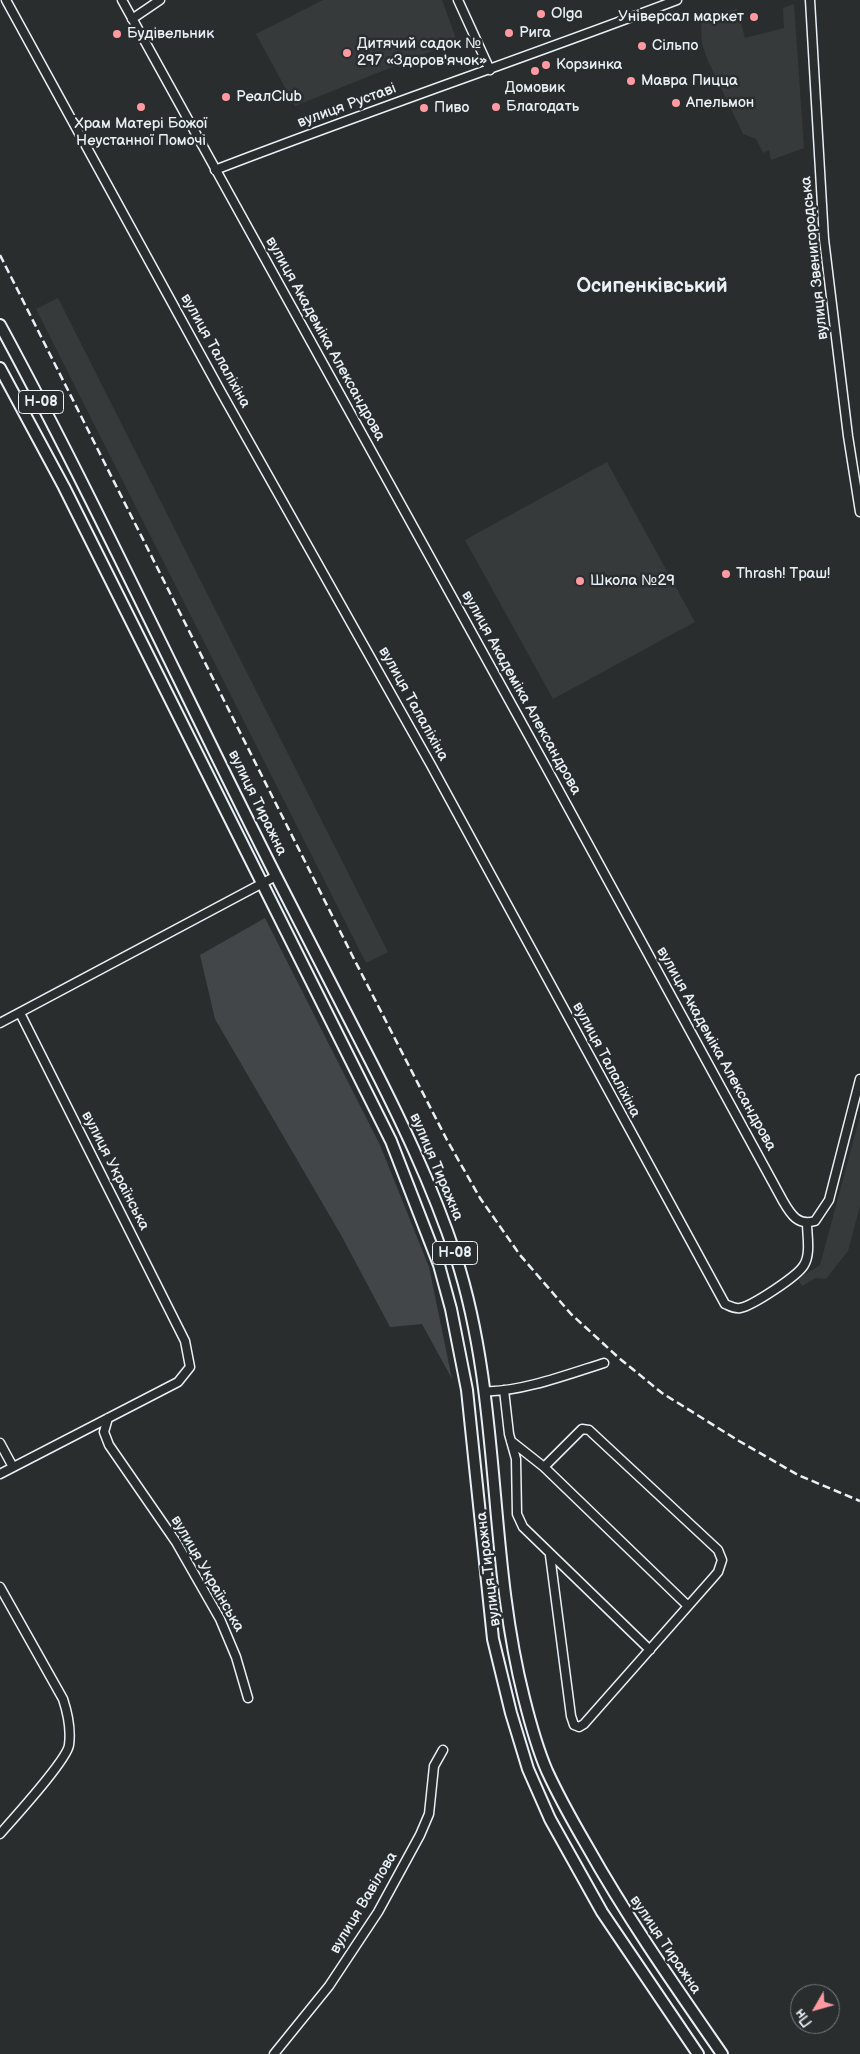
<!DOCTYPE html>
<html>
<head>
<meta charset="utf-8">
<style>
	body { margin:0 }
	#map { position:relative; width:860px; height:2054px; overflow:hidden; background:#2a2d2e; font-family:"Balsamiq Sans",sans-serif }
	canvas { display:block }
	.north { position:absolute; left:790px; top:1984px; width:50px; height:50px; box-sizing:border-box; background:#2a2d2e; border:1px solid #767b7f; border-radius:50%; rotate:232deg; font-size:14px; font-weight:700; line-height:20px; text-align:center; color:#e8f1f8 }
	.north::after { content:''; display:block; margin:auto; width:18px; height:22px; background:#ff9aa2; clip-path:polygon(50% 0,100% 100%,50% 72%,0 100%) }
</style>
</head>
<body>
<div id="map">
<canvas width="860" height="2054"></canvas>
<div class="north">Пн</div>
</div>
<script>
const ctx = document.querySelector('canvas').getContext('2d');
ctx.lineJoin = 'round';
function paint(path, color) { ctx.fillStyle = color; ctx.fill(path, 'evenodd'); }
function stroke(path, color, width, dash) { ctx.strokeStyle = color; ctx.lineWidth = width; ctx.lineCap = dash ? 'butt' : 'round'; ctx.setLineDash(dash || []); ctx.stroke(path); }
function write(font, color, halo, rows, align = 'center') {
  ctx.font = font + ' "Balsamiq Sans",sans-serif'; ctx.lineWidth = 5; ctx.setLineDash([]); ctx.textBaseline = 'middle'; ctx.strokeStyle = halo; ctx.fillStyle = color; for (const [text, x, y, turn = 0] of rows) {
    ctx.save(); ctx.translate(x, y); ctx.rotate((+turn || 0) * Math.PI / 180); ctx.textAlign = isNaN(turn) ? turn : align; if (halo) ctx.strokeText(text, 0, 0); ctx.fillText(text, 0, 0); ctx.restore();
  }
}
const built = new Path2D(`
	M323 0H442L457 41 295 106 256 34Z
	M794 4 804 148 771 160 769 150 763 153 756 139 743 134 708 61 702 44 701 23 713 13 737 9 745 38 784 28 783 8Z
	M58 298 388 952 366 963 36 309Z
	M607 462 695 622 553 699 465 540Z
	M860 1116V1206L848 1251 826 1279 816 1278 802 1286 798 1279 820 1265Z`);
const green = new Path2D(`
	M265 918 380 1145 429 1267 452 1379 422 1324 390 1327 341 1235 215 1019 200 955Z`);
const minor = new Path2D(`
	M6 0 221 392 431 765 725 1304C730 1306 734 1309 740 1308 752 1306 798 1276 804 1265 811 1254 807 1235 807 1223
	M122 0 545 765 783 1201C791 1215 798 1226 815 1221L829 1200 860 1079
	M458 0 490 70
	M810 0 824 239 848 436 860 512
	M132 19 160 0
	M215 170C368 111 524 58 677 0
	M0 1023 276 876
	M504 1390 509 1434 516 1459 517 1514 523 1527 650 1650
	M486 1391C518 1393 572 1373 604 1363
	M108 1418 104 1432 109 1445 176 1542 220 1619 236 1657 248 1698
	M511 1441 544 1467 688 1606
	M0 1443 13 1467
	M544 1467 582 1429 589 1430 718 1550 722 1560 718 1572 712 1579 584 1724 579 1727 574 1725 571 1716 550 1555
	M0 1474 178 1382 190 1367 185 1341 20 1013
	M0 1587 63 1699C68 1714 71 1730 69 1745 67 1760 13 1819 0 1834
	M274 2054 329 1986 378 1912 420 1835 429 1814 434 1766 443 1750`);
const major = new Path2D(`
	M0 325C98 506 184 694 277 878 306 935 335 991 364 1048 399 1116 432 1184 456 1257 502 1400 487 1553 524 1698 530 1722 537 1748 547 1771 559 1797 573 1822 587 1846 628 1919 675 1986 722 2054
	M0 368 64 487 391 1141 439 1265 451 1309 467 1390 493 1639 511 1713 528 1769 550 1819 602 1912 698 2054`);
const rail = new Path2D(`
	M0 255 353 957 447 1140 480 1198 520 1255 571 1314 619 1358 662 1393 739 1441 798 1475 860 1501`);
const markers = [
	[541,14,5,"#ff9aa2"],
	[754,17,5,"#ff9aa2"],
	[509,33,5,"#ff9aa2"],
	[117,34,5,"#ff9aa2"],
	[642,46,5,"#ff9aa2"],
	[347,53,5,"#ff9aa2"],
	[546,65,5,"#ff9aa2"],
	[535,71,5,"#ff9aa2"],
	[631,81,5,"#ff9aa2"],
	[226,97,5,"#ff9aa2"],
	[676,103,5,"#ff9aa2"],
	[141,107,5,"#ff9aa2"],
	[496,107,5,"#ff9aa2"],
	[424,108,5,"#ff9aa2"],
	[726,574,5,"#ff9aa2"],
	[580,581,5,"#ff9aa2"]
];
const shields = [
	[41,402,45],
	[455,1253,45]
];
const shieldNames = [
	["Н-08",41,402],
	["Н-08",455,1253]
];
const poiNames = [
	["Olga",551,14],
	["Універсал маркет",744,17,"right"],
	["Рига",519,33],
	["Будівельник",127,34],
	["Дитячий садок №",357,44],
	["297 «Здоров'ячок»",357,61],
	["Сільпо",652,46],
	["Корзинка",556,65],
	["Мавра Пицца",641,81],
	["Домовик",535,88,"center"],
	["РеалClub",236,97],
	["Апельмон",686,103],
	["Благодать",506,107],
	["Пиво",434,108],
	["Храм Матері Божої",141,124,"center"],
	["Неустанної Помочі",141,141,"center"],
	["Thrash! Траш!",736,574],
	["Школа №29",590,581]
];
const streetNames = [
	["вулиця Руставі",347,106,-20],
	["вулиця Звенигородська",815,258,-96],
	["вулиця Академіка Александрова",325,339,61],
	["вулиця Талаліхіна",215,351,61],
	["вулиця Академіка Александрова",521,693,61],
	["вулиця Талаліхіна",413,704,61],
	["вулиця Тиражна",257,803,64],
	["вулиця Академіка Александрова",716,1049,61],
	["вулиця Талаліхіна",606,1060,62],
	["вулиця Тиражна",436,1167,67],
	["вулиця Українська",115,1171,63],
	["вулиця Тиражна",489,1569,-97],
	["вулиця Українська",207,1574,60],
	["вулиця Вавілова",364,1903,-59],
	["вулиця Тиражна",665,1945,56]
];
const districtNames = [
	["Осипенківський",652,287]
];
paint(built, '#363a3b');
paint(green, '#424648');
stroke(minor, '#e8f1f8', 11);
stroke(major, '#e8f1f8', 14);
stroke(minor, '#2a2d2e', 8);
stroke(major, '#2a2d2e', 10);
stroke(rail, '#e8f1f8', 2.5, [8, 4]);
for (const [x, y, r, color] of markers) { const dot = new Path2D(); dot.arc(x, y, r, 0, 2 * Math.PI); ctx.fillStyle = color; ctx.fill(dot); stroke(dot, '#2a2d2e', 2); }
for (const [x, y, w] of shields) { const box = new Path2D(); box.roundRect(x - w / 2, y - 11.5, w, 23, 4); ctx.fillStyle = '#2a2d2e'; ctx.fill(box); stroke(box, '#e8f1f8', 1); }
write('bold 14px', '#e8f1f8', null, shieldNames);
write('15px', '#e8f1f8', '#2a2d2e', poiNames, 'left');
write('15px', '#e8f1f8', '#2a2d2e', streetNames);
write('bold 20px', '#e8f1f8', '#2a2d2e', districtNames);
</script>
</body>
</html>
